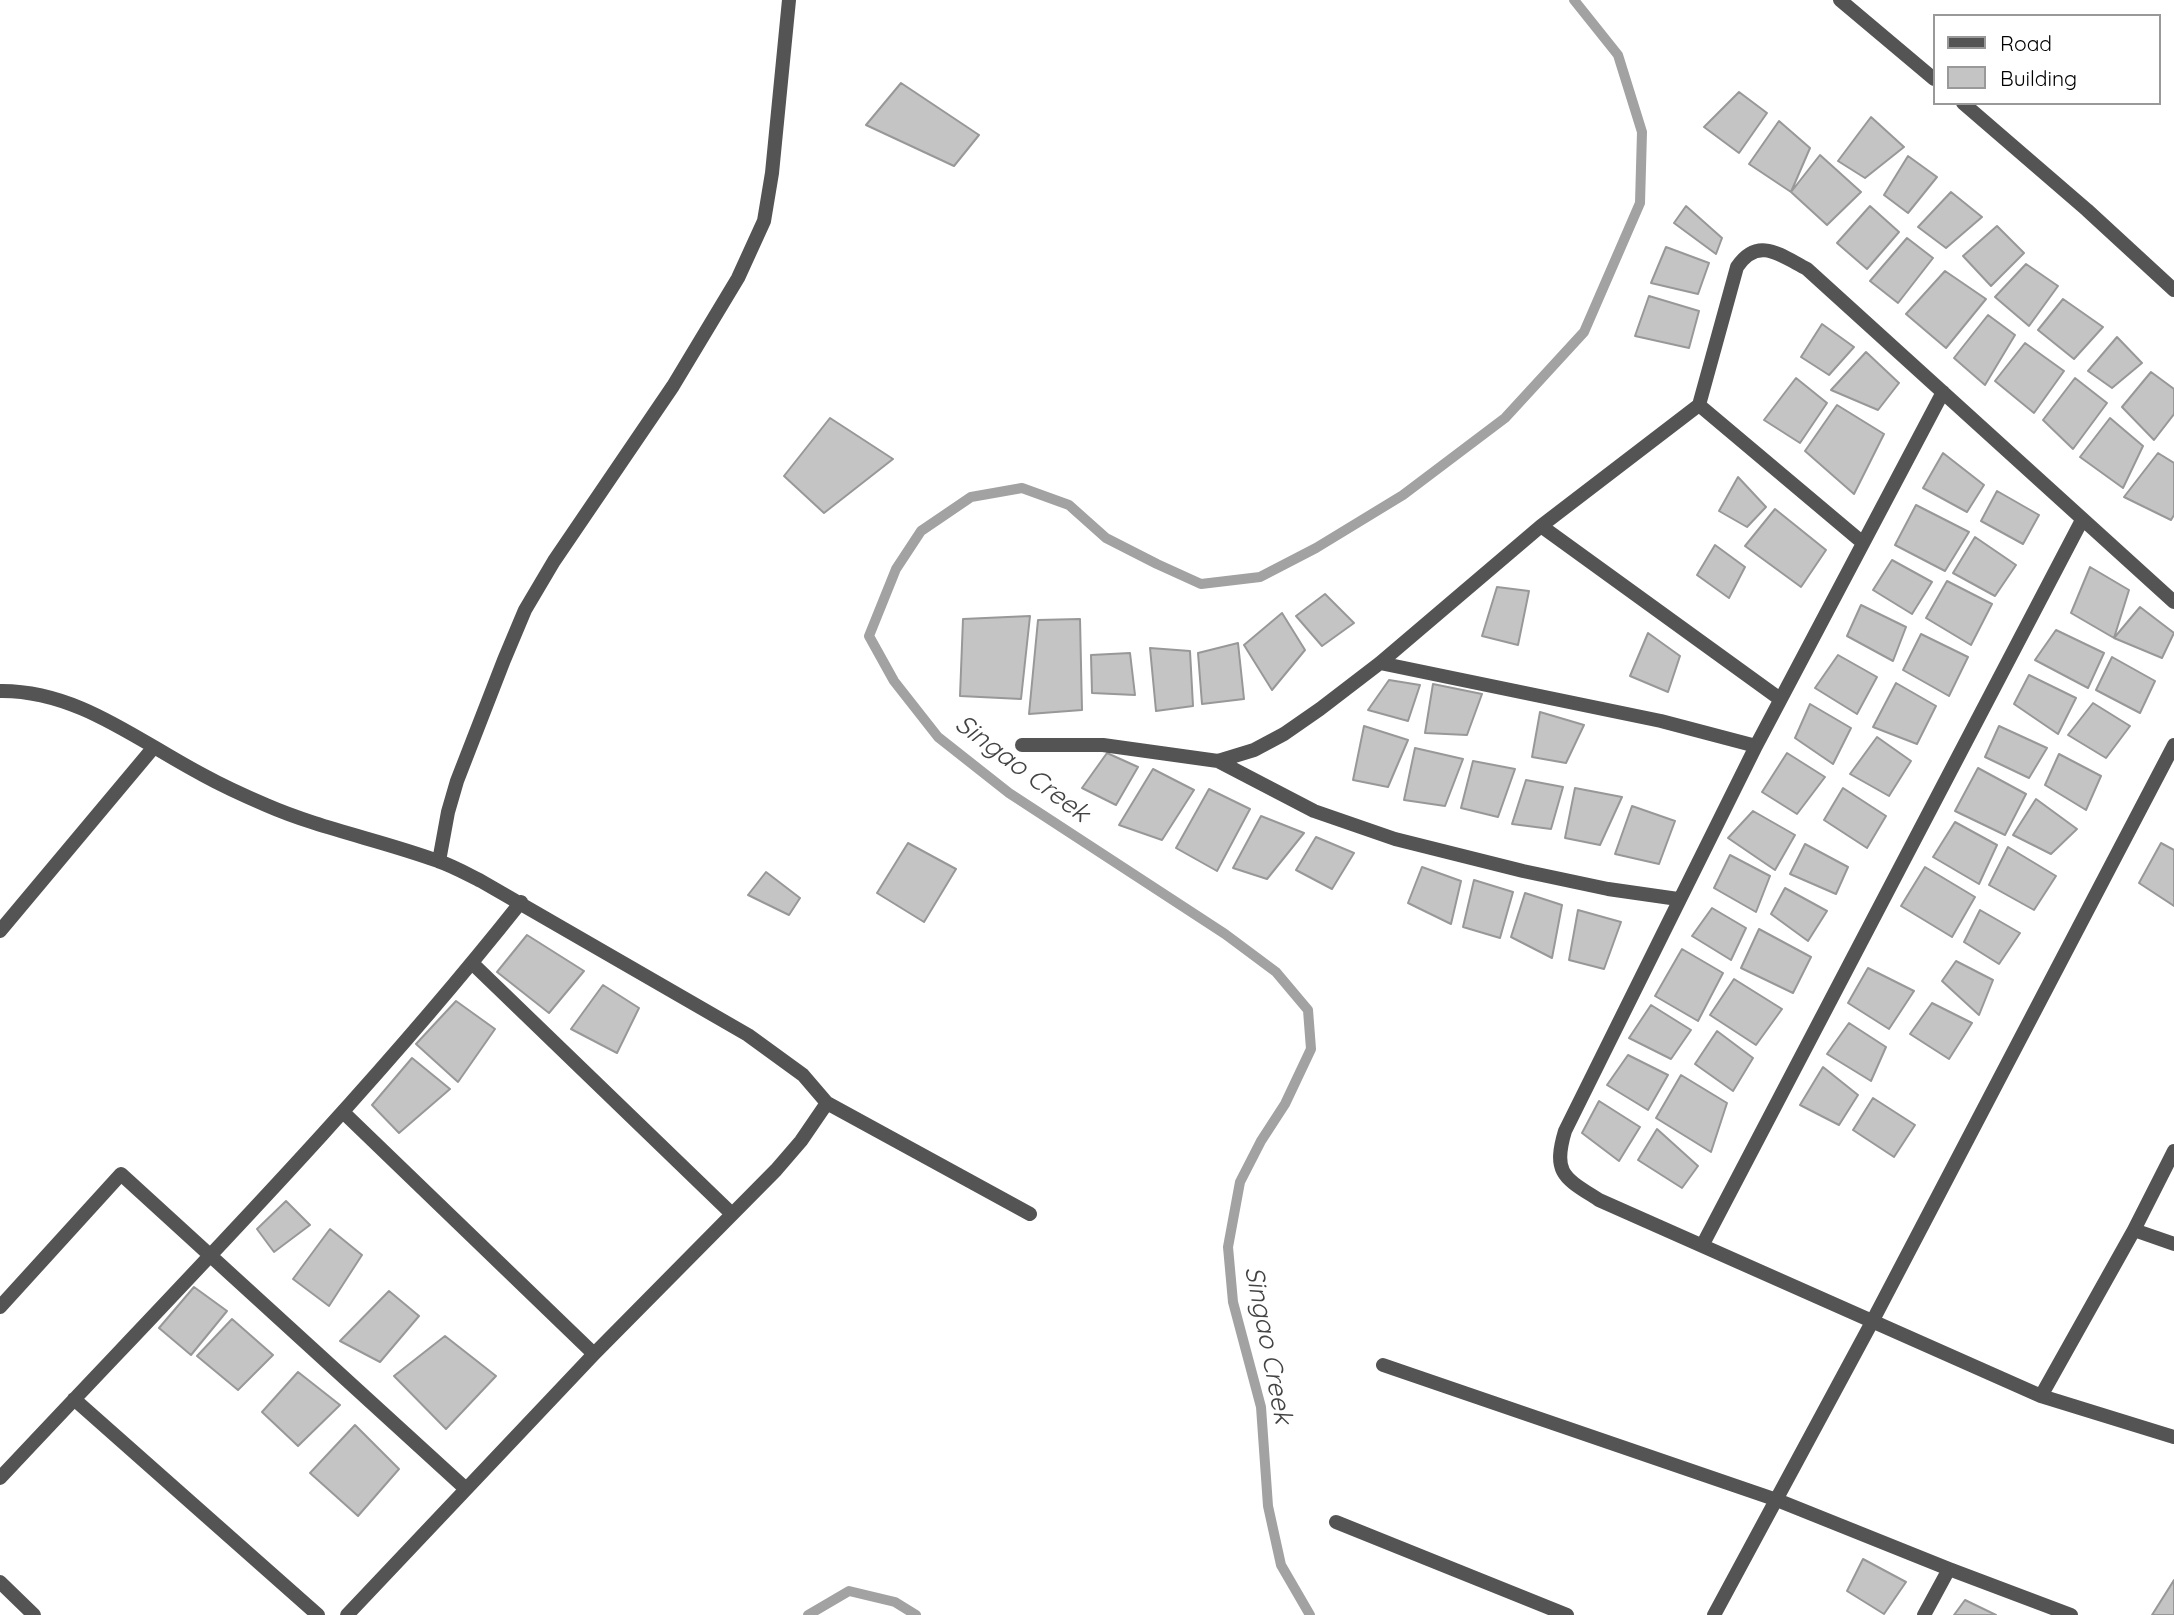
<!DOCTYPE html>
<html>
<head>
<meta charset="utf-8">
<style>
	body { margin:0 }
	#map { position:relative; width:2174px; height:1615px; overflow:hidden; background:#fff; font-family:Quicksand,sans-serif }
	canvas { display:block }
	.legend { position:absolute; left:1933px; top:14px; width:228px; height:91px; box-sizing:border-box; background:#fff; border:2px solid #999; margin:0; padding:9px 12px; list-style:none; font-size:21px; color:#000 }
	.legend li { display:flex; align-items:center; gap:14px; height:35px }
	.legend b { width:35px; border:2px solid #999 }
</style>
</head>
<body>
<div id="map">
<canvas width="2174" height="1615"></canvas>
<ul class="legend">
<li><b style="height:9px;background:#545454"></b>Road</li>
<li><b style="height:19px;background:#c4c4c4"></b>Building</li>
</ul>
</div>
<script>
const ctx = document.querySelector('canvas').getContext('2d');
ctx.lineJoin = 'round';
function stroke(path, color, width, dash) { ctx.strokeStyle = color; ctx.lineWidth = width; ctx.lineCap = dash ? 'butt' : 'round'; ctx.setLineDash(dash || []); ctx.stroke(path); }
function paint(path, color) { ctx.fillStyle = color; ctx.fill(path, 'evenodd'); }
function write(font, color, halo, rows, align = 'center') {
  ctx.font = font + ' Quicksand,sans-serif'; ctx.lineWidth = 5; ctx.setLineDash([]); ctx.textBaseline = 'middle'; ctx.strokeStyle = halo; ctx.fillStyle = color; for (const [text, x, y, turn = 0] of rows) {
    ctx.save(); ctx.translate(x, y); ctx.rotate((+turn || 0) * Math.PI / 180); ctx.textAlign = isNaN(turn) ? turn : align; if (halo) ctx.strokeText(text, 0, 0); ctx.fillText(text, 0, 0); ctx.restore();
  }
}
const stream = new Path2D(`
	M808 1615 849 1591 895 1602 916 1615
	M1310 1615 1281 1565 1268 1506 1261 1407 1233 1302 1228 1247 1240 1182 1261 1141 1285 1104 1311 1049 1308 1010 1276 972 1225 934 1009 793 938 737 894 681 869 636 896 569 921 531 971 497 1022 488 1069 505 1106 538 1157 564 1201 584 1260 577 1316 548 1403 495 1505 418 1584 332 1640 203 1642 132 1618 55 1574 0`);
const building = new Path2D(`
	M901 83 979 135 954 166 866 125Z
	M1739 92 1767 113 1739 153 1704 127Z
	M1871 117 1904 147 1865 178 1838 161Z
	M1779 121 1810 148 1791 192 1749 164Z
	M1820 155 1861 192 1827 225 1791 192Z
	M1908 156 1937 177 1908 213 1884 195Z
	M1951 192 1982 217 1946 248 1918 227Z
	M1686 206 1722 238 1716 254 1674 223Z
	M1870 206 1899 232 1867 269 1837 243Z
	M1997 226 2024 253 1991 286 1963 256Z
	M1907 238 1933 258 1898 303 1870 281Z
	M1666 247 1709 263 1698 294 1651 283Z
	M2026 264 2058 286 2029 326 1995 297Z
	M1945 271 1986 299 1946 348 1906 314Z
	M1649 296 1699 311 1689 348 1635 336Z
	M2063 299 2103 327 2074 359 2038 330Z
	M1988 315 2015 335 1985 385 1954 358Z
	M1822 324 1854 347 1829 375 1801 357Z
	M2117 337 2142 363 2112 388 2088 371Z
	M2025 343 2064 371 2034 413 1995 381Z
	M1866 352 1899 383 1878 410 1831 390Z
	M2151 372 2174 389V414L2154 440 2122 407Z
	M1796 378 1827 403 1800 443 1764 420Z
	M2075 378 2107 403 2073 449 2043 420Z
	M1837 405 1884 434 1854 494 1805 451Z
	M830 418 893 459 824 513 784 476Z
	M2110 418 2143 446 2123 488 2080 457Z
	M1943 453 1984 485 1967 512 1923 488Z
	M2158 453 2174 463V515L2171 520 2124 497Z
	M1738 477 1766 507 1747 527 1719 511Z
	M1997 491 2039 515 2023 544 1981 521Z
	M1916 505 1969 532 1945 571 1895 545Z
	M1775 509 1826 550 1801 587 1745 546Z
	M1975 537 2016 565 1995 596 1953 573Z
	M1715 545 1745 567 1729 598 1697 575Z
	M1892 560 1932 582 1912 614 1873 590Z
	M2090 567 2129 590 2114 638 2071 613Z
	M1947 581 1992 604 1971 645 1926 618Z
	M1497 587 1529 591 1518 645 1482 636Z
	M1325 594 1354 623 1322 646 1296 616Z
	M1861 605 1906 627 1893 661 1847 636Z
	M2140 607 2174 633 2162 658 2114 638Z
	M1282 613 1305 650 1272 690 1244 645Z
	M1030 616 1021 699 960 696 963 619Z
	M1080 619 1082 710 1029 714 1038 620Z
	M2056 630 2104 653 2088 688 2035 660Z
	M1648 633 1680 656 1668 692 1630 676Z
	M1921 634 1968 657 1949 696 1903 670Z
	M1238 643 1244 699 1202 704 1198 653Z
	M1150 648 1190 651 1193 706 1156 711Z
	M1130 653 1135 695 1092 693 1091 655Z
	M1838 655 1877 677 1857 714 1815 688Z
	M2112 657 2155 681 2140 713 2096 690Z
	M2029 675 2076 698 2058 734 2014 704Z
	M1389 680 1420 685 1408 721 1368 710Z
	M1896 683 1936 706 1917 744 1873 727Z
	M1433 684 1482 694 1467 735 1425 733Z
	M2093 703 2130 726 2106 758 2068 735Z
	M1810 704 1851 728 1833 764 1795 738Z
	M1540 712 1584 725 1566 763 1532 757Z
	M1364 726 1408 740 1388 787 1353 780Z
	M1999 726 2047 748 2029 778 1985 757Z
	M1877 737 1911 761 1889 796 1850 774Z
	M1415 748 1463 759 1445 806 1404 800Z
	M1107 753 1138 767 1116 805 1082 788Z
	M1787 753 1825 777 1797 814 1762 792Z
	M2059 754 2101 776 2086 810 2045 785Z
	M1473 761 1515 769 1498 817 1461 808Z
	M1978 768 2026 794 2005 835 1955 811Z
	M1153 769 1194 790 1162 840 1119 825Z
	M1526 780 1563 787 1551 829 1512 824Z
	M1575 788 1622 797 1600 845 1565 838Z
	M1843 788 1886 816 1867 848 1824 820Z
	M1209 789 1250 809 1217 871 1176 848Z
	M2036 799 2077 829 2051 854 2013 835Z
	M1632 806 1675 821 1659 864 1615 854Z
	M1753 811 1795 835 1775 870 1728 838Z
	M1261 816 1304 833 1267 879 1233 868Z
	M1955 822 1997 845 1979 884 1933 857Z
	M1316 837 1354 853 1332 889 1296 870Z
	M908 843 956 869 924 922 877 893Z
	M2161 843 2174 850V906L2139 883Z
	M1805 844 1848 867 1836 894 1790 874Z
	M2008 847 2056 876 2034 910 1989 885Z
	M1730 855 1770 876 1756 912 1714 888Z
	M1422 867 1461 881 1451 924 1408 903Z
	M1925 867 1975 897 1952 937 1901 906Z
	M766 872 800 898 789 915 748 895Z
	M1474 880 1513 892 1500 938 1463 927Z
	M1785 888 1827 911 1808 941 1771 914Z
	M1525 893 1562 905 1552 958 1511 937Z
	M1712 908 1746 928 1731 960 1692 936Z
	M1578 910 1621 922 1604 969 1569 960Z
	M1980 910 2020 933 1999 964 1964 942Z
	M1759 929 1811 957 1793 993 1741 968Z
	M527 935 584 971 549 1013 497 972Z
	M1682 949 1723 973 1698 1021 1655 996Z
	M1956 961 1993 980 1979 1015 1942 981Z
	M1868 968 1914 991 1889 1029 1848 1003Z
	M1734 979 1782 1009 1756 1045 1710 1015Z
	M603 985 639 1008 617 1053 571 1029Z
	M456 1001 495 1029 458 1082 416 1044Z
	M1932 1003 1972 1023 1949 1059 1910 1034Z
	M1651 1005 1691 1030 1671 1059 1629 1038Z
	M1849 1023 1886 1047 1871 1081 1827 1054Z
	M1717 1031 1753 1058 1733 1091 1695 1064Z
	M1628 1055 1668 1075 1648 1110 1607 1085Z
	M412 1058 450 1089 399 1133 372 1105Z
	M1823 1067 1858 1095 1839 1125 1800 1105Z
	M1681 1075 1727 1103 1711 1152 1656 1118Z
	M1873 1098 1915 1125 1894 1157 1853 1130Z
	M1599 1101 1640 1127 1619 1161 1582 1133Z
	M1657 1129 1698 1166 1682 1188 1638 1160Z
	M286 1201 310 1225 274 1252 257 1229Z
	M330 1229 362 1255 329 1306 293 1279Z
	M194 1287 227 1311 191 1355 159 1328Z
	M389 1291 419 1316 380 1362 340 1341Z
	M232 1319 273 1355 238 1390 197 1356Z
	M445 1336 496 1376 446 1429 394 1376Z
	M298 1372 340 1405 298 1446 262 1412Z
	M355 1425 399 1469 358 1516 310 1473Z
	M1863 1559 1906 1582 1884 1614 1847 1591Z
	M2174 1580V1615H2152Z
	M1965 1600 1996 1615H1954Z`);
const minor = new Path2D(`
	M1840 0 1934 79
	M1963 103 2087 210 2174 290
	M1943 392 1756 746 1565 1131C1552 1174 1565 1178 1599 1200L2041 1396 2174 1437
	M1699 405 1863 543
	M1541 526 1780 699
	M1380 663 1661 721 1756 746
	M0 691C77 690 138 741 203 775 223 786 245 796 266 805 321 829 381 840 438 861 453 866 467 874 481 881L748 1035 803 1075 827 1103 1030 1214
	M1022 745H1103L1218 761 1314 811 1395 839 1523 871 1608 889 1678 899
	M1218 761 1254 750 1284 734 1320 709 1380 663 1541 526 1699 405 1737 267C1758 236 1780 255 1807 269L2174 602
	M439 861 448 812 457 781 504 660 525 610 554 561 673 386 738 278 764 221 772 173 789 0
	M0 931 154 747
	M472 963 732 1214
	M343 1112 594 1354
	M2134 1230 2174 1244
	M1703 1244 2082 520
	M0 1307 121 1174 466 1489
	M1383 1365 1777 1500 1949 1569 2071 1615
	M2041 1396 2134 1230 2174 1151
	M74 1399 318 1615
	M0 1478C177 1289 360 1105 521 902
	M1336 1522 1567 1615
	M0 1582 34 1615
	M347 1615 594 1354 776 1170 801 1141 827 1103
	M1714 1615 1872 1322 2174 745
	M1924 1615 1949 1569`);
const waterNames = [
	["Singao Creek",1022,769,37],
	["Singao Creek",1268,1345,79]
];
stroke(stream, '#a2a2a2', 10);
paint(building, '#c4c4c4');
stroke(building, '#989898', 2);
stroke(minor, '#545454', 14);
write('italic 26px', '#434343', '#fff', waterNames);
</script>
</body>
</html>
